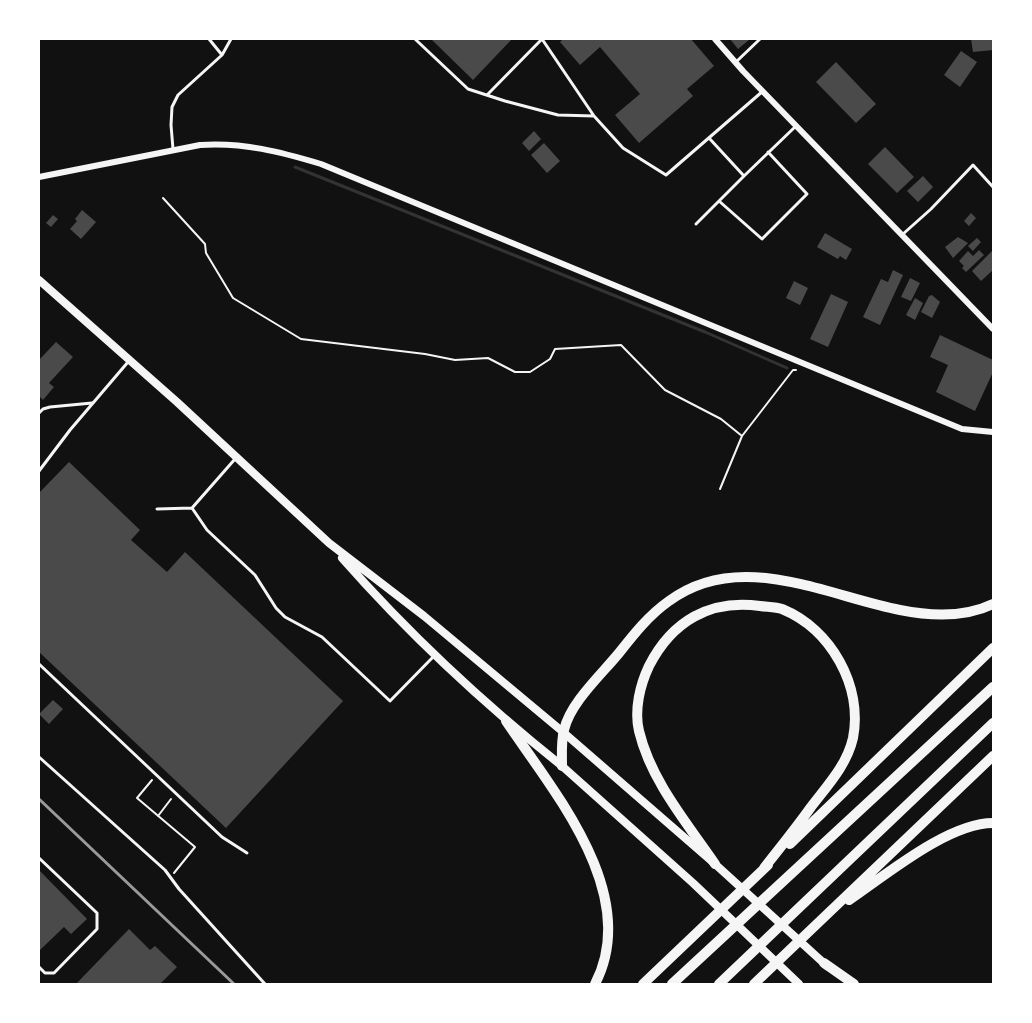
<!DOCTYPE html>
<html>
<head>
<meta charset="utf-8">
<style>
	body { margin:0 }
	#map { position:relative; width:1032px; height:1023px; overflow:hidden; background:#111; font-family:"Archivo Narrow",sans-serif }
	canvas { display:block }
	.frame { position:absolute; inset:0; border:40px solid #fff; pointer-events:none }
</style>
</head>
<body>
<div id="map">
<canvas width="1032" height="1023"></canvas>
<div class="frame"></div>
</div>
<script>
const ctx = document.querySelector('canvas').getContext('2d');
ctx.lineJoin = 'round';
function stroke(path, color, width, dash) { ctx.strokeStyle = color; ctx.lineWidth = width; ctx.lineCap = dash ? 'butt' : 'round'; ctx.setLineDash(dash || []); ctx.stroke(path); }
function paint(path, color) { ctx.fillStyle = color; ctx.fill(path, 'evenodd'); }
const stream = new Path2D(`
	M295 167 705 332 787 368`);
const building = new Path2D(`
	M431 39H512L473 80Z
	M563 39H691L714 66 687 89 693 96 639 143 615 115 640 94 600 47 580 65 560 42Z
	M730 39H750L738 49Z
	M971 39H993V50L973 52Z
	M961 51 977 62 960 87 944 75Z
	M836 62 876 104 856 123 816 82Z
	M534 131 541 139 529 151 522 143Z
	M544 143 560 161 547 173 531 155Z
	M885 147 914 177 897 193 868 164Z
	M923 176 933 187 918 202 907 191Z
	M82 210 96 222 81 239 70 229 77 221 75 219Z
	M971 213 976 218 969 226 964 221Z
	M53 215 58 219 51 227 46 223Z
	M825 233 852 249 846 260 840 256 838 259 817 247Z
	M958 237 968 243 953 258 945 247Z
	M977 238 981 242 973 251 968 246Z
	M979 250 984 255 966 272 962 268 964 266 959 261 968 251 973 256Z
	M993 250V270L981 281 972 271Z
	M893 270 903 275 880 325 863 317 881 279 888 282Z
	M910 278 920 283 911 301 901 297Z
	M794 281 808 288 800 305 786 298Z
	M831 294 848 302 828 347 810 339Z
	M932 295 940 302 932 318 921 312 929 296Z
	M915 298 923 303 915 320 906 315Z
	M940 335 993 360V372L975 411 936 392 948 365 930 357Z
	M56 342 73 357 49 383 54 387 43 400 39 396V360Z
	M69 462 140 530 131 540 167 572 185 552 343 701 226 828 39 652V493Z
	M53 700 63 709 49 724 39 714Z
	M39 870 87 919 71 934 64 927 39 951Z
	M129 929 150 950 155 946 177 967 160 984H76Z`);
const path = new Path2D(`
	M163 198 205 244 206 253 233 298 301 339 425 354 455 360 488 358 515 372H530L550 359 555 349 621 345 665 390 721 419 742 436 720 489
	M742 436 793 370H796
	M152 780 137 798 195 847 174 873
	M158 816 171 799`);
const service = new Path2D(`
	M209 39 222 55
	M415 39 468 89 505 101 558 115 594 116
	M737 61 760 39
	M487 95 542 39 594 116 623 148 666 175 763 91
	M709 138 744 176 796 126
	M173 149 171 125 172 107 178 95 222 55 231 39
	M719 201 762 239 807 194 768 152
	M696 224 744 176
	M903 234 931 209 973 165 993 187
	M39 413 43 409 50 407 92 403
	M39 471 70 430 128 362
	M192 508 207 530 255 575 276 608 285 617 322 637 390 701 435 655
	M157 509 192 508 235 459
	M39 664 222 837 247 853
	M39 757 165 870 179 889 265 984
	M39 858 97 913V929L54 973H45L39 967`);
const minor = new Path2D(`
	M715 39 743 71 993 329
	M39 177 200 145C243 142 281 152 321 164L962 429 993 432`);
const tertiary = new Path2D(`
	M39 280 177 402 329 543 424 616 563 732
	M342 558C409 634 483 703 562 766`);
const secondary = new Path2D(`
	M563 732 715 864 827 966
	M562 766 693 883 799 984`);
const motorway = new Path2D(`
	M506 721C553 791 642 894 595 984
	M562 766C562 754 561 741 564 730 570 703 601 675 619 653 634 634 649 615 669 601 739 549 825 595 900 610 930 616 964 618 993 604
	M790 844 993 648
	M715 864C687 823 651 781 639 731 634 710 640 685 649 666 672 621 710 599 760 606 767 607 776 607 782 609 831 629 863 686 853 738 847 765 827 786 811 807 796 828 780 848 764 868
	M849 900C886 875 948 823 993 823
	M824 963 854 984
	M643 984 768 865
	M672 984 993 687
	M719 984 993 723
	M754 984 993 756`);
const rail = new Path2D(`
	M39 799 234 984`);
stroke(stream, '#333', 3);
paint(building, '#4a4a4a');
stroke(path, '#f5f5f5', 2);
stroke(service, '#f5f5f5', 3);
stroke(minor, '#f5f5f5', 6);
stroke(tertiary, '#f5f5f5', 8);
stroke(secondary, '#f5f5f5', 8);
stroke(motorway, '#f5f5f5', 10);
stroke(rail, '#9a9a9a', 3);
</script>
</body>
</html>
